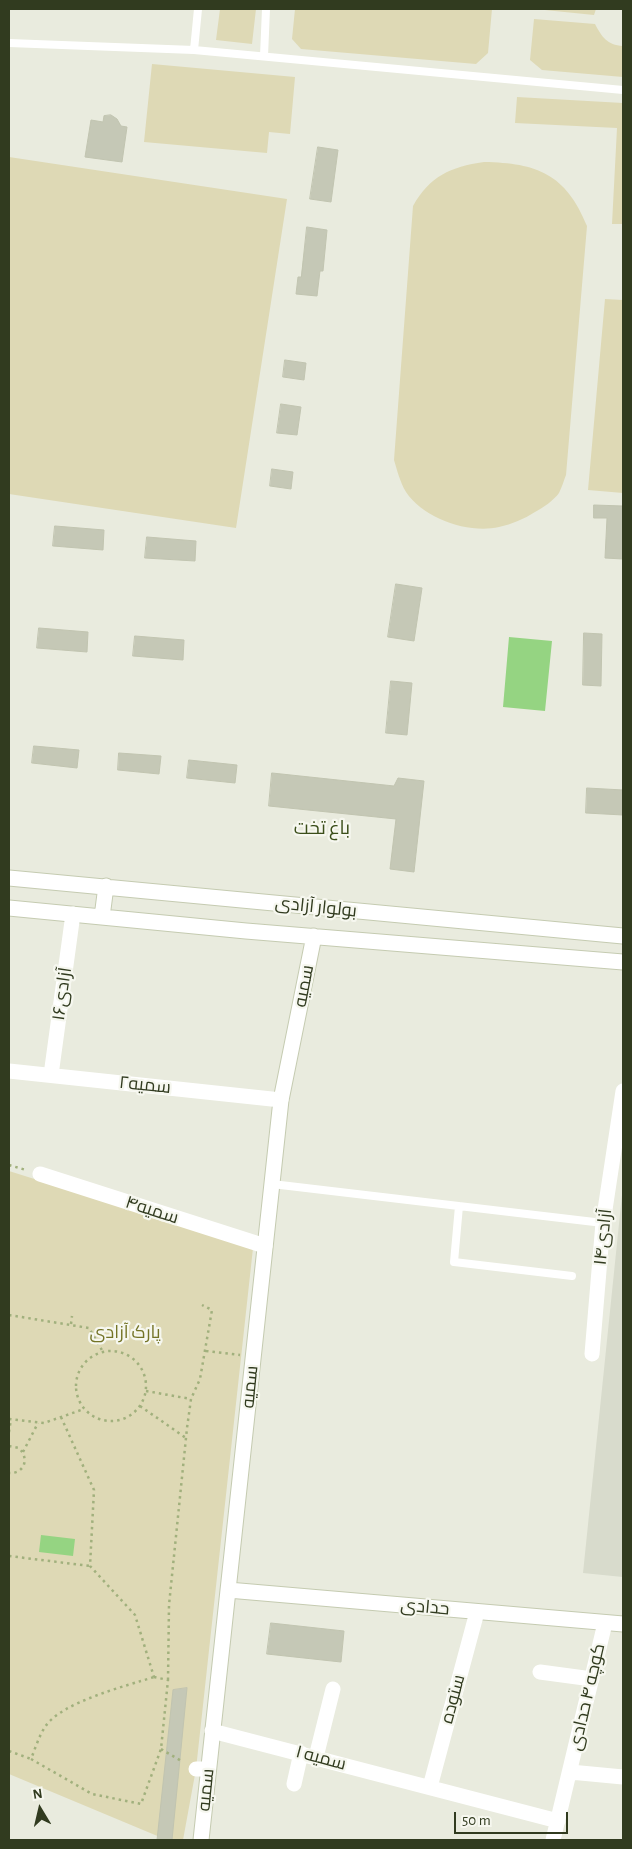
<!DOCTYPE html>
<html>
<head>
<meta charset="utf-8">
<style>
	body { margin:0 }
	#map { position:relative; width:632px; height:1849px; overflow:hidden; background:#e9ebde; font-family:"Alegreya Sans",sans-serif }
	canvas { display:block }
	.frame { position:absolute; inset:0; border:10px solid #313b1f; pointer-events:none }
	.north { position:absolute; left:15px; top:1784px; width:50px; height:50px; -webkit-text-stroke:4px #f6f7ef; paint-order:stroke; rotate:351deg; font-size:14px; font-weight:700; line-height:20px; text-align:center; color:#313b1f }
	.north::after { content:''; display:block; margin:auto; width:18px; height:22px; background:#313b1f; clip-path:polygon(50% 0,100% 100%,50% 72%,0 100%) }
	.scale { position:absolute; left:454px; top:1812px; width:114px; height:22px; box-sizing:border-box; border:2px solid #313b1f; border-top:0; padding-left:6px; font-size:15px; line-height:18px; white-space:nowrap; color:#313b1f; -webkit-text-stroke:4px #f6f7ef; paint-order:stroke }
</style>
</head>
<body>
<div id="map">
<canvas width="632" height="1849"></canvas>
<div class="frame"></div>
<div class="north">N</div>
<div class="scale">50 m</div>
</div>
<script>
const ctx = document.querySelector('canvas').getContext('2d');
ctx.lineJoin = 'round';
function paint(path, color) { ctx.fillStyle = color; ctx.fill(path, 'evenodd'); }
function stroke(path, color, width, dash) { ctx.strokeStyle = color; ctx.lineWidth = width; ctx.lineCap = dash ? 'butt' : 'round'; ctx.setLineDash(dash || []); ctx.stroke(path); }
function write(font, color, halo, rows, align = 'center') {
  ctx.font = font + ' "Alegreya Sans",Cairo,sans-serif'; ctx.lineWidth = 4.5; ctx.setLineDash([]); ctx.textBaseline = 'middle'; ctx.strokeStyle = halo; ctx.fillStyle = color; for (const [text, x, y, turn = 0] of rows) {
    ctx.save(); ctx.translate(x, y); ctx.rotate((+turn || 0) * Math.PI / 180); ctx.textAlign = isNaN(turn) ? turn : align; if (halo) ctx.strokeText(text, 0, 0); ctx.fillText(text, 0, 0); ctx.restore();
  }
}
const built = new Path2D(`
	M623 1185V1577L583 1573Z`);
const green = new Path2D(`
	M220 9H256L252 44 216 40Z
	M295 9H492L488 53 476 64 301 49 292 39Z
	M535 9H596L594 15Z
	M534 19 595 24C602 37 607 45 623 46V77L542 70 530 60Z
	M152 64 295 77 290 134 269 132 267 153 144 142Z
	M517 97 623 103V224H612L617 128 515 123Z
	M9 157 287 199 236 528 9 494Z
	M484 162C537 163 566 174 587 226L566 475C564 480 562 487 559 493 554 500 543 508 535 512 524 519 512 524 499 527 469 534 424 519 406 492 400 482 397 470 394 460L413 206C430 176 450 167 484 162Z
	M605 299 623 300V493L588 490Z
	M9 1171 253 1248 196 1769 183 1840H167L9 1774Z`);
const water = new Path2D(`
	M509 637 552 641 545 711 503 707Z
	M41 1535 75 1539 73 1556 39 1552Z`);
const building = new Path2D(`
	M111 115 117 119 121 126 127 127 122 162 85 157 91 120 103 122 104 116Z
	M318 147 338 150 331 202 310 199Z
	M307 227 327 230 323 271H320L317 296 296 294 298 277H301Z
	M285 360 306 363 304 380 283 377Z
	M281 404 301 407 297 435 277 433Z
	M272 469 293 472 291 489 270 486Z
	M594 505 623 506V559L605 558 607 518H594Z
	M55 526 104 530 103 550 53 546Z
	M147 537 196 541 195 561 145 558Z
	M396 584 422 588 414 641 388 637Z
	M39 628 88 632 87 652 37 648Z
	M584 633 602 634 601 686 583 685Z
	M135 636 184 640 183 660 133 656Z
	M391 681 412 683 407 735 386 733Z
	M34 746 79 750 77 768 32 763Z
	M119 753 161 756 159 774 118 770Z
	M189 760 237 765 235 783 187 778Z
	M272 773 394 786 398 778 424 781 414 872 390 869 396 819 269 806Z
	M587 788 623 790V815L586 813Z
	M271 1623 344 1631 341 1662 267 1654Z
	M187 1688 172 1840H157L173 1690Z`);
const path = new Path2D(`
	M9 1165 26 1170
	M9 1315 89 1328 103 1352
	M71 1324 72 1316
	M206 1351 240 1355
	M76 1386a35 35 0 1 1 70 0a35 35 0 1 1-70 0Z
	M146 1391 191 1399
	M140 1406 186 1438
	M61 1417 94 1490 90 1566 135 1615 154 1677
	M9 1419 44 1423 84 1409
	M9 1432 11 1419
	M9 1446 19 1448C30 1459 24 1474 9 1473
	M23 1452 38 1423
	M9 1556 90 1566
	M154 1677 168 1680 161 1749 141 1804 92 1794 31 1759C35 1749 39 1736 45 1727 61 1702 126 1686 154 1677Z
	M168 1680 169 1605 187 1428 191 1399 200 1379 212 1310 202 1305
	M161 1749 183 1762
	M9 1751 31 1759`);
const lane = new Path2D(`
	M9 43 194 50 198 9
	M194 50 623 90
	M264 56 266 9
	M272 1184 603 1223
	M459 1206 454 1262 572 1276`);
const street = new Path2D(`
	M9 1071 281 1100
	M51 1075 73 914
	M40 1174 265 1246
	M592 1354 603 1223 623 1091
	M540 1672 592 1679
	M212 1731 558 1821
	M316 1757 333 1689
	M196 1769H208
	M570 1772 623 1777
	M294 1784 301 1753
	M430 1787 477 1612
	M553 1840 605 1623`);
const secondary = new Path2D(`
	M9 878 623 936
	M9 908 246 931 623 962
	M102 917 106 886
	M228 1590 623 1624
	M201 1840 281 1100 314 936`);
const streetNames = [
	["بولوار آزادی",316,907,6],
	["سمیه",304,986,-79],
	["آزادی۱۶",62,994,-82],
	["۲سمیه",145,1085,6],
	["سمیه۴",152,1210,18],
	["آزادی۱۴",603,1237,-84],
	["سمیه",250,1387,-84],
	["حدادی",425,1607,5],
	["کوچه ۴ حدادی",587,1697,-77],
	["ستوده",453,1699,-75],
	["۱ سمیه",321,1758,15],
	["سمیه",206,1790,-84]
];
const parkNames = [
	["پارک آزادی",125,1333]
];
const neighbourhoodNames = [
	["باغ تخت",322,828]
];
paint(built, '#d8dbcc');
paint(green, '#ded9b5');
paint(water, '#95d482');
paint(building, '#c5c8b6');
stroke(building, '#c1c4b0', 1);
stroke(secondary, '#c5cbb1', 17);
stroke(path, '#a1b07d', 2.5, [2.5, 4]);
stroke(lane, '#fff', 8);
stroke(street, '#fff', 15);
stroke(secondary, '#fff', 15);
write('18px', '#313b1f', '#f6f7ef', streetNames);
write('18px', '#747427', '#f6f7ef', parkNames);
write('19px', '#3b4e1a', '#f6f7ef', neighbourhoodNames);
</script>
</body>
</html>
